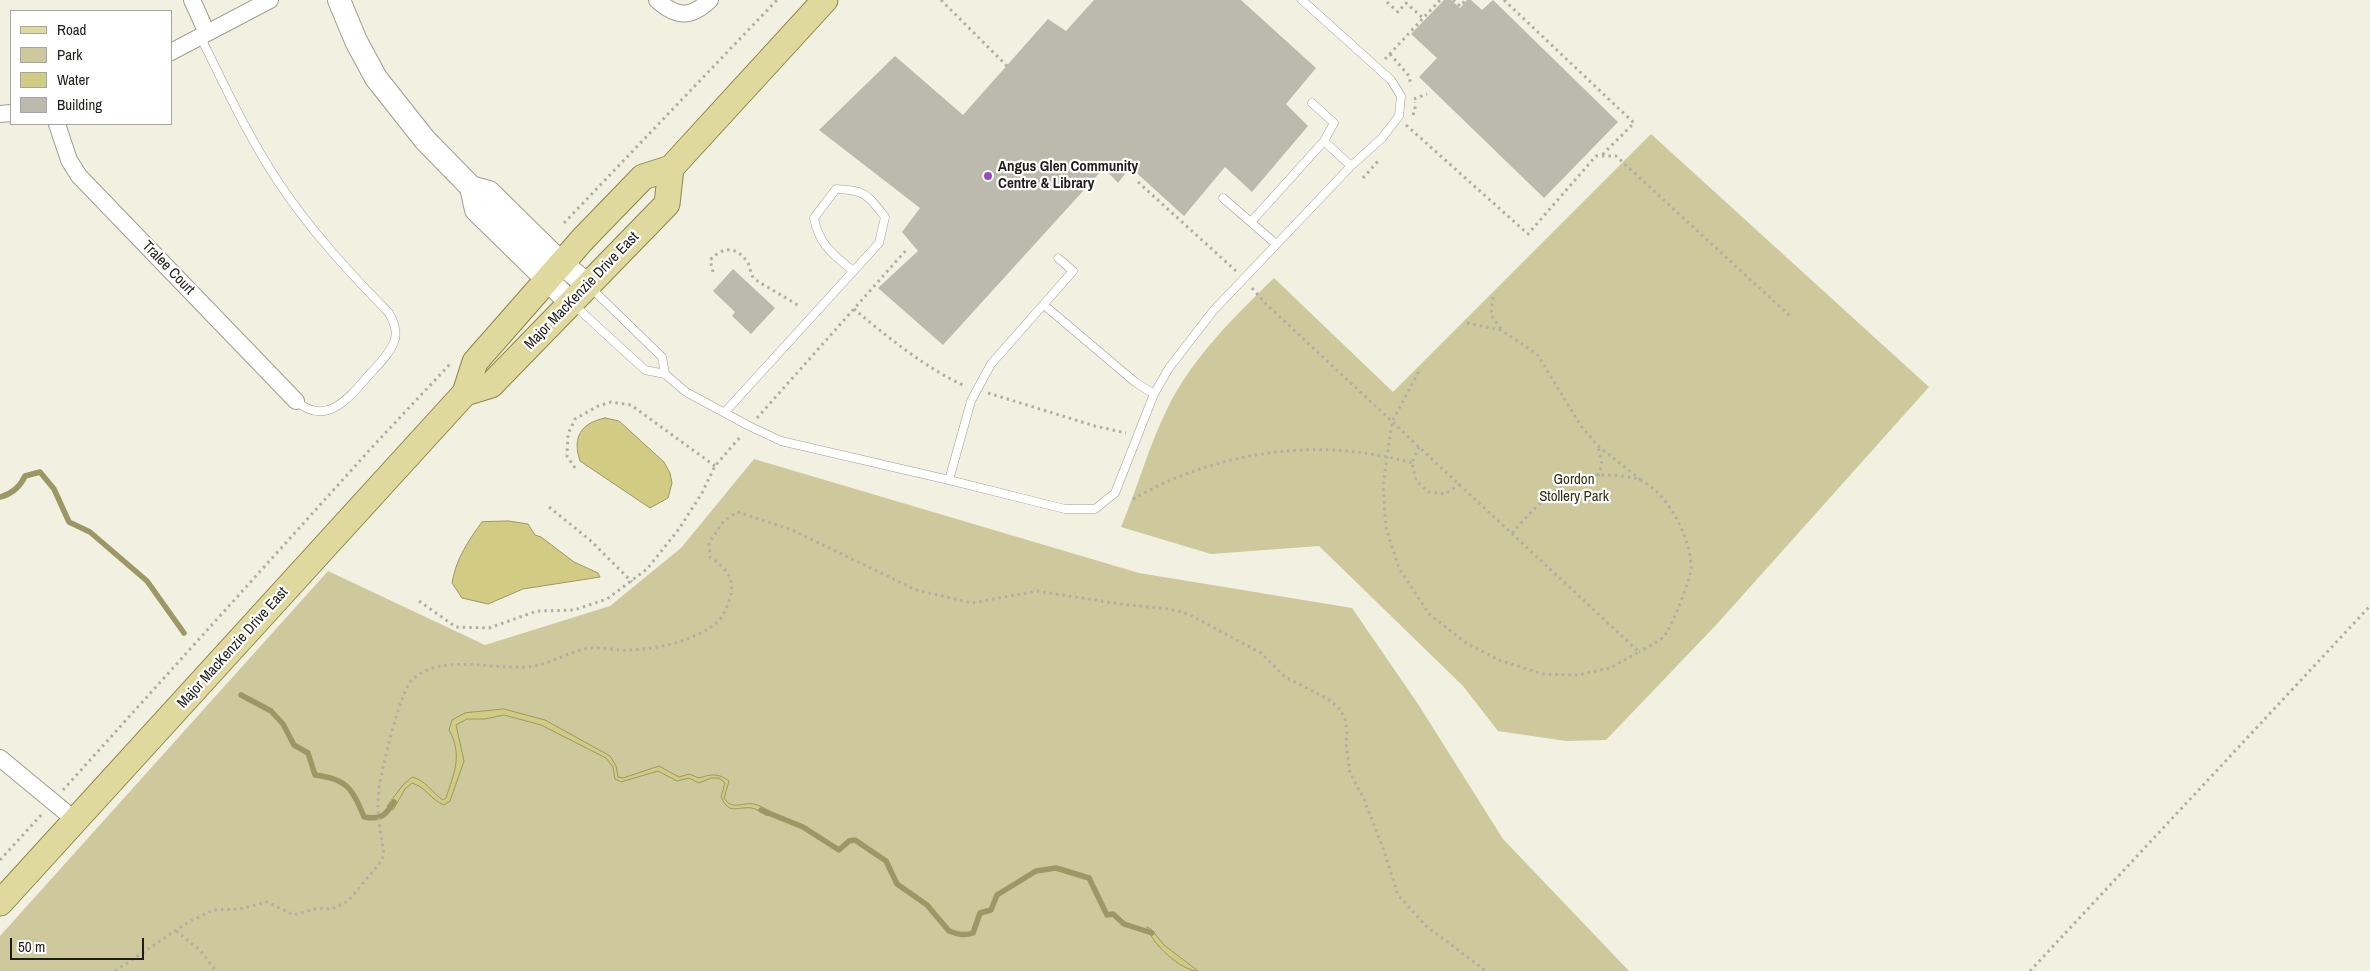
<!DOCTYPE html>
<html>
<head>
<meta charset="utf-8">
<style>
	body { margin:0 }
	#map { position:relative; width:2370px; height:971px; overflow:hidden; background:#f1f0e1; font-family:"Archivo Narrow",sans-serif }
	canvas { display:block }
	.legend { position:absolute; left:10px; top:10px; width:162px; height:115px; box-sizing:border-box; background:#fff; border:1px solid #a5a5a3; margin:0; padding:6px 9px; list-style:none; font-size:15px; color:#1e1d18 }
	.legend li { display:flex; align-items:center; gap:10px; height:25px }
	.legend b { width:25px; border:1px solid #a5a5a3 }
	.scale { position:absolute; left:10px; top:938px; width:134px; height:22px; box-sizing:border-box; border:2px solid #1e1d18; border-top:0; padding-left:6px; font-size:15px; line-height:18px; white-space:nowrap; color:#1e1d18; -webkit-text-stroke:4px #fff; paint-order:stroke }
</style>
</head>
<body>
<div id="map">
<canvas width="2370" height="971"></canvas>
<ul class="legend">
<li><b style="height:6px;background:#dfd99e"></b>Road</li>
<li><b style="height:14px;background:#cec99c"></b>Park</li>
<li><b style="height:14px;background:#d2cb84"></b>Water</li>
<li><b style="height:14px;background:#bcbaac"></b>Building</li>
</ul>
<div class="scale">50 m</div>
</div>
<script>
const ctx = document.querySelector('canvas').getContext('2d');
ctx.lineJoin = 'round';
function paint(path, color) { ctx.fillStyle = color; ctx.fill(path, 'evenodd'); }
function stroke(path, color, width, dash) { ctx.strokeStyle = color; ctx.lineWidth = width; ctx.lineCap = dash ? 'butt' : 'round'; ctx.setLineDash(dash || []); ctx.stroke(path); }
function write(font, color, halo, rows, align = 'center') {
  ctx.font = font + ' "Archivo Narrow",sans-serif'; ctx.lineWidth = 4.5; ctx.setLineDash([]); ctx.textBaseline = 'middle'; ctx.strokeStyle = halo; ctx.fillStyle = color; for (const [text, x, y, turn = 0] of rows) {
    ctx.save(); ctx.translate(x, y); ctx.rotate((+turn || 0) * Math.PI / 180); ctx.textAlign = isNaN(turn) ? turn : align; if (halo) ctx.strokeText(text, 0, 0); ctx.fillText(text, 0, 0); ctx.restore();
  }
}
const green = new Path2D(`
	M1651 134 1929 387 1717 624 1606 740 1566 741 1498 731 1463 686 1319 546 1211 554 1121 527C1138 487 1149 445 1168 407 1193 357 1235 316 1274 278L1393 392Z
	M754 459 1139 573 1352 608 1418 704 1503 839 1629 971H0V936L328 571 485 645 610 606 681 548Z`);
const water = new Path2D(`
	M605 418 619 421 664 462 670 473 672 483 668 498 650 508 580 461C572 437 581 423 605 418Z
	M509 521 528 524 535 535 541 537 574 562 598 573 600 577 523 589 488 604 462 598 452 583C456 559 468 541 482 522Z
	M504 709 545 720 610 756 616 766 618 777 623 778 659 766 679 777 689 774 699 778C711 774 719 773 729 781L724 798C732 811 742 802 754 804 759 805 765 809 770 811L767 816C762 813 757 809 752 808 736 806 730 816 721 797L725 783 719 778H711L699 783 689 778 677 781 658 771 621 782 615 779 613 767 606 758 541 725 504 715 485 719H467L456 725 464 761 450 801 444 805C431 800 426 787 412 783L405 789 393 810 387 806 403 785 412 777C426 780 432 793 443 800L446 798C454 773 463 755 449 730L452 720 465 713Z
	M1147 927 1151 929 1164 945 1198 971C1181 971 1151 943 1147 927Z`);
const stream = new Path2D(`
	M0 497C12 494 20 487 25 476L40 472 54 489 69 522 90 532 147 581 184 633
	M241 695 271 711 283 724 294 745 308 753 315 775C347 779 352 788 364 817 381 820 385 816 394 802
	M761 810 803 827 839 850 849 841 855 840 886 861 897 884 927 905 949 931C957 934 964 936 973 933L980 913 991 910 997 895 1036 871 1056 868 1089 878 1107 915 1113 914 1124 924 1152 933`);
const building = new Path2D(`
	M1094 0H1241L1316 68 1286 104 1308 126 1252 192 1225 167 1184 216 1130 167 1118 183 1104 168 943 345 878 288 918 251 902 232 920 208 819 130 895 56 963 115 1048 19 1066 31Z
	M1444 0H1451L1460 8 1467 0H1471L1482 10 1493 0 1618 122 1544 198 1419 77 1437 58 1411 34Z
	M733 269 775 308 751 334 732 316 735 312 713 291Z`);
const path = new Path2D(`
	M941 0 1007 66
	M1453 0 1460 6 1466 0
	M1504 0 1634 123 1602 155
	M1387 2 1398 12 1406 3 1423 18
	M1390 54 1409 76 1411 86
	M1385 59 1440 0
	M1414 99 1427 94
	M1413 115 1415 110V102
	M1406 125 1528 234 1596 156H1616L1791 317
	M1363 178 1379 160
	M1138 182 1236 271
	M564 223 777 0
	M713 272 710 260C723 246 737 246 748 263 751 269 750 276 756 280 770 289 785 297 799 306
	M1252 288 1265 303 1385 415 1419 447 1639 652 1610 668 1577 675 1543 674 1499 660 1466 643 1429 614 1399 568 1386 528 1383 485 1392 422 1419 371
	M1493 297 1491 315 1501 329
	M854 309C886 336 927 369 965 386
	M1467 323 1501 330 1537 354 1581 426 1598 446 1641 480
	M988 393 1095 426 1126 433
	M757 418 908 248
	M1419 447 1412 463 1416 481 1429 492 1445 494 1460 484
	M575 468 567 456 568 434 575 419 598 406 611 402 631 405 715 466
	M1598 476 1602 464 1598 447
	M1133 499C1148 491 1164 482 1181 476 1255 447 1335 441 1412 463
	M549 507 591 541 632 582
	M1512 533C1532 511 1553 486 1583 477 1595 473 1632 475 1643 481 1669 497 1691 537 1691 568 1691 579 1672 626 1665 635 1659 642 1647 647 1639 652
	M419 601 456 627 489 628 537 611 574 610 607 599 647 569 679 529 702 493 715 466 741 436
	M63 790 375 444 452 362
	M0 860 42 814
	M176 931 200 950 216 971
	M115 971 187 923 213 910 240 909 267 902 294 915 318 908 332 909 348 901 380 863 384 855C381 834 376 811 379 790 381 772 400 689 413 679 443 652 497 672 534 666 553 663 570 651 589 648 602 647 617 651 630 650 657 649 695 641 716 623 724 617 729 603 731 593 735 577 722 565 710 557L709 543 723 522 737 512 792 530 916 590 972 603 1037 591 1120 604 1169 609 1188 614 1261 653 1285 677 1328 699 1338 707 1345 718 1347 731 1346 743 1350 773 1364 799 1384 851 1398 895 1426 926 1486 971
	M2030 971 2370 606`);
const lane = new Path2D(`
	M200 36C225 86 248 137 279 183 311 231 349 272 389 313 394 322 398 333 394 342 389 355 377 366 368 376 349 398 326 427 296 401
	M1312 103 1334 123 1324 141
	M1223 198 1276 244
	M1251 222 1324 141 1351 166
	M590 287 662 357 665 374
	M574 305 645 370 665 374 686 392 749 426 781 441 949 480 1065 509H1095L1115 493 1154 394 1169 368 1213 311 1351 166 1382 138 1399 116 1401 96 1391 80 1302 0
	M1044 305 1135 382 1154 394
	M725 412 879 243 885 217C867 194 865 190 836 189L814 218C819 245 833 254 853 271
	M949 480 971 401 991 364 1073 271 1058 258`);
const street = new Path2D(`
	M192 0 207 33
	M657 0C677 18 691 18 710 0
	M171 52 270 0
	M0 114 11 113
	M57 124 69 160 79 176 296 401
	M0 758 75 820`);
const secondary = new Path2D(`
	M339 0 356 41 376 78 425 140 471 187 489 192 562 264 588 285
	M471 187 476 210 571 303`);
const primary = new Path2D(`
	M465 393 491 385 667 204 671 168
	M0 903 465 393 475 362 583 239 643 177 671 168 825 0`);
const markers = [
	[988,176,5,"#964abb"]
];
const poiNames = [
	["Angus Glen Community",998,167],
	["Centre & Library",998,184]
];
const streetNames = [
	["Tralee Court",168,268,46],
	["Major MacKenzie Drive East",582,291,-46],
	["Major MacKenzie Drive East",233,648,-48]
];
const parkNames = [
	["Gordon",1574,480],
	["Stollery Park",1574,497]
];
paint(green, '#cec99c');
paint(water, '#d2cb84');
stroke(water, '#9c9764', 1);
stroke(stream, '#9c9764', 5.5);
paint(building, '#bcbaac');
stroke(lane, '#9f9e90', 9);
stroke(street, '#9f9e90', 18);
stroke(secondary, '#9f9e90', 24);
stroke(primary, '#8e8646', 27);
stroke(path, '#b0afa3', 3, [2.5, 4]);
stroke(lane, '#fff', 8);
stroke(street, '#fff', 16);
stroke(secondary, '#fff', 22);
stroke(primary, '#dfd99e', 25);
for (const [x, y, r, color] of markers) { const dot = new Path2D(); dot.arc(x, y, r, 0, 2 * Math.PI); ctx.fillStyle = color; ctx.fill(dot); stroke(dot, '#fff', 2); }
write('bold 15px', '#1e1d18', '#fff', poiNames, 'left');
write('15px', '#1e1d18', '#fff', streetNames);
write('15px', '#343011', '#fff', parkNames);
</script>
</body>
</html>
